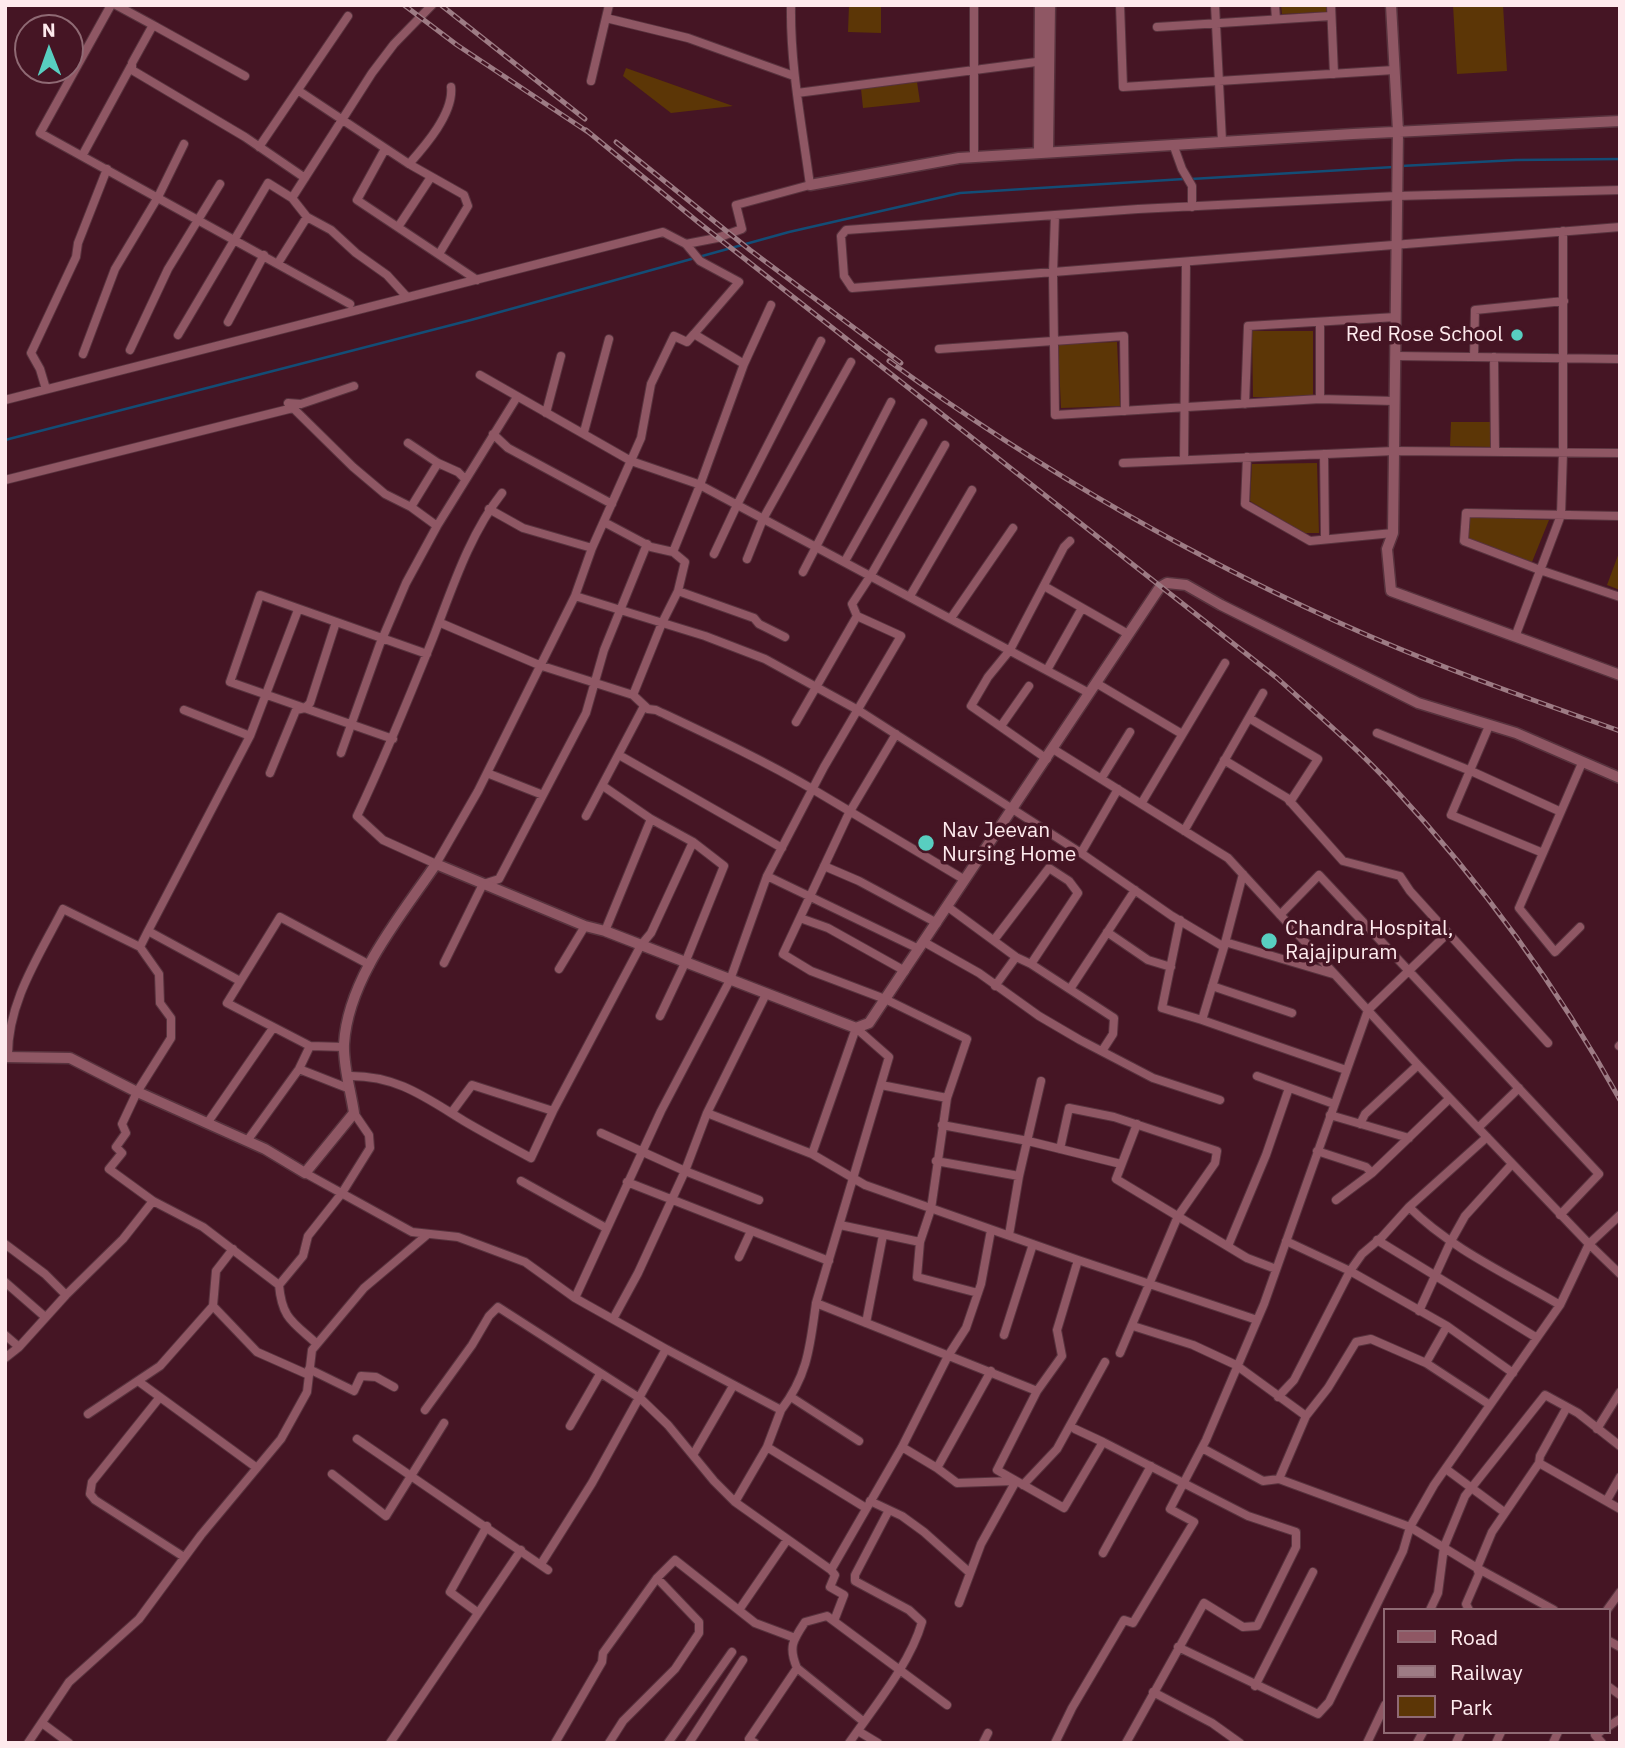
<!DOCTYPE html>
<html>
<head>
<meta charset="utf-8">
<style>
	body { margin:0 }
	#map { position:relative; width:1625px; height:1748px; overflow:hidden; background:#451524; font-family:"IBM Plex Sans",sans-serif }
	canvas { display:block }
	.frame { position:absolute; inset:0; border:7px solid #feeaed; pointer-events:none }
	.legend { position:absolute; left:1383px; top:1608px; width:228px; height:126px; box-sizing:border-box; background:#451524; border:2px solid #8f6a74; margin:0; padding:9px 12px; list-style:none; font-size:21px; color:#feeaed }
	.legend li { display:flex; align-items:center; gap:14px; height:35px }
	.legend b { width:35px; border:2px solid #8f6a74 }
	.north { position:absolute; left:14px; top:14px; width:70px; height:70px; box-sizing:border-box; background:#451524; border:2px solid #8f6a74; border-radius:50%; rotate:359deg; font-size:19px; font-weight:700; line-height:28px; text-align:center; color:#feeaed }
	.north::after { content:''; display:block; margin:auto; width:24px; height:32px; background:#58cec0; clip-path:polygon(50% 0,100% 100%,50% 72%,0 100%) }
</style>
</head>
<body>
<div id="map">
<canvas width="1625" height="1748"></canvas>
<div class="frame"></div>
<ul class="legend">
<li><b style="height:9px;background:#8f5764"></b>Road</li>
<li><b style="height:9px;background:#9d7b84"></b>Railway</li>
<li><b style="height:19px;background:#5c3606"></b>Park</li>
</ul>
<div class="north">N</div>
</div>
<script>
const ctx = document.querySelector('canvas').getContext('2d');
ctx.lineJoin = 'round';
function paint(path, color) { ctx.fillStyle = color; ctx.fill(path, 'evenodd'); }
function stroke(path, color, width, dash) { ctx.strokeStyle = color; ctx.lineWidth = width; ctx.lineCap = dash ? 'butt' : 'round'; ctx.setLineDash(dash || []); ctx.stroke(path); }
function write(font, color, halo, rows, align = 'center') {
  ctx.font = font + ' "IBM Plex Sans",sans-serif'; ctx.lineWidth = 7; ctx.setLineDash([]); ctx.textBaseline = 'middle'; ctx.strokeStyle = halo; ctx.fillStyle = color; for (const [text, x, y, turn = 0] of rows) {
    ctx.save(); ctx.translate(x, y); ctx.rotate((+turn || 0) * Math.PI / 180); ctx.textAlign = isNaN(turn) ? turn : align; if (halo) ctx.strokeText(text, 0, 0); ctx.fillText(text, 0, 0); ctx.restore();
  }
}
const green = new Path2D(`
	M849 5H881V33L848 32Z
	M1281 5H1326V12L1282 14Z
	M1453 5H1503L1507 71 1457 74Z
	M626 68 733 106 671 113 623 76Z
	M917 82 920 102 863 108 861 89Z
	M1252 331H1313V397H1253Z
	M1117 342 1120 406 1061 408 1058 344Z
	M1451 422H1490V447L1450 446Z
	M1317 463 1319 533H1304L1250 501 1252 464Z
	M1469 517 1549 520 1532 562 1467 540Z
	M1620 550V590L1607 585Z`);
const stream = new Path2D(`
	M1401 166 1516 160 1620 159
	M1191 179 1394 167
	M5 440 471 320 789 232 960 193 1184 179`);
const minor = new Path2D(`
	M111 5 40 133 350 304
	M116 5 153 25 132 63V70L245 137 305 178
	M974 5V157
	M1120 5 1123 87 1394 70
	M1215 5 1222 141
	M1275 5 1276 19
	M1331 5 1334 74
	M606 18 688 38 794 76
	M153 25 245 76
	M1157 27 1331 16
	M591 81 609 5
	M299 91 409 164 464 195 468 206 439 254
	M797 93 1044 61
	M1173 144 1182 169 1192 186V207
	M259 147 348 16
	M385 149 357 200 477 280
	M82 156 131 66
	M409 164C425 146 454 113 451 87
	M1620 190 1397 196 1138 209 846 230 841 236 844 276 852 288 1620 227
	M292 198 372 73 394 44 432 5
	M1055 215 1053 273 1055 415 1320 399 1394 401
	M398 227 431 177
	M686 244 717 238 742 229 736 205 810 185C802 125 790 66 791 5
	M278 263 307 217
	M228 322 264 255
	M1320 322V399
	M178 335 268 183 292 198 307 217 331 230 356 253 387 275 407 297
	M939 349 1124 336 1125 411
	M130 350 168 269 220 184
	M83 354 115 269 158 197 184 144
	M1395 356 1620 359
	M1474 357 1475 310 1564 301
	M1494 357 1495 452
	M480 375 631 461 698 484 1089 693
	M46 389 40 369 31 353 76 257 78 243 107 169
	M5 400 663 232 686 244 700 261 739 282 694 334 744 364 771 305
	M1245 404 1248 326 1396 317
	M290 405 353 467 385 494 411 507 437 526
	M546 413 561 356
	M584 432 609 339
	M493 434 508 448 612 504
	M408 443 438 463 458 472 465 479
	M1324 454 1325 539
	M1247 457 1245 504 1310 541 1393 533
	M1184 460 1186 263
	M1123 463 1394 451 1620 453
	M5 480 293 408 288 403 301 404 354 386
	M502 493C469 535 452 589 433 638 409 698 385 757 357 816L383 840 436 864 478 791 575 596 592 548 641 438 651 384 674 336 687 342 694 334
	M411 507 438 463
	M489 509 523 528 592 548
	M1620 516 1466 513 1464 541 1540 570 1620 597
	M604 522 651 547 673 552 685 562 678 591 662 623 633 695
	M673 552 700 485 744 364
	M714 554 737 505 821 341
	M747 559 763 519 851 362
	M845 561 923 423
	M803 572 891 402
	M1044 586 1128 634
	M678 591 754 618 759 624 785 637
	M575 596 705 636 765 659 858 710 1081 853 1172 916 1224 947 1243 874
	M910 596 972 490
	M951 618 1013 528
	M443 624 539 665 633 695 648 709 656 710C709 735 763 760 814 790 864 820 914 850 965 880
	M383 637 406 583 437 526 517 397
	M1515 637 1561 515 1563 452V231
	M1047 670 1082 608
	M1096 683 1182 734
	M184 710 250 736
	M1249 718 1318 759 1290 802
	M796 722 857 616
	M1001 726 1029 686
	M1489 726 1451 815 1543 853 1519 908 1555 952 1580 927
	M1377 733 1471 771 1559 811
	M896 734 849 813 783 954 811 971 885 999 967 1039 947 1098 931 1209 920 1242 917 1277 978 1293
	M393 739 230 682 260 595 427 654
	M1053 749 1228 858 1418 1065 1589 1244 1560 1305 1434 1485 1410 1527 1403 1551 1329 1702 1318 1714 1178 1647
	M341 753 381 641
	M619 755 782 848
	M1047 759 971 706 988 677 1010 650 1064 547 1070 541
	M1224 760 1287 798 1343 861 1400 876 1410 891 1548 1043
	M270 773 296 710 305 708 310 703 336 622
	M487 773 543 795
	M1101 779 1130 732
	M603 786 651 819 693 842 724 866 685 963 660 1016
	M1141 804 1225 663
	M586 816 644 706
	M1184 831 1263 693
	M1081 853 1118 789
	M1543 853 1582 763
	M824 866 859 881 937 923
	M767 876 919 949
	M948 907 1016 957 1031 964 1114 1018 1113 1034 1102 1051
	M1280 915 1319 875 1599 1174 1560 1215
	M800 918 828 928 905 971
	M1180 920 1162 1008 1202 1020
	M148 931 250 736 298 610
	M605 931 651 819
	M1107 932 1148 960 1171 967
	M994 940 1049 868 1069 881 1078 893 1031 964
	M924 942 979 973 1039 1016 1080 1040 1153 1078 1220 1100
	M1225 942 1333 974
	M1224 947 1202 1020 1346 1070
	M444 963 483 884 499 879 586 713 604 650 647 544
	M559 969 585 926
	M240 981 148 931 140 947 159 974 160 1003 171 1018V1038L137 1092 122 1124 126 1133 116 1147 122 1153 109 1169 153 1201 203 1227 279 1285C282 1319 293 1322 317 1344
	M995 986 1016 957
	M1212 986 1292 1013
	M1070 989 1135 890
	M1619 1046 1620 1045
	M344 1047 310 1046 227 1003 280 917 370 965
	M8 1057C7 1003 39 956 63 909L140 947
	M299 1069 350 1089
	M348 1076C396 1075 425 1097 464 1121 486 1134 509 1146 531 1158L553 1111 641 945 651 933 693 842
	M1257 1076 1334 1104
	M881 1085 947 1098
	M452 1112 472 1085 553 1111
	M707 1113 812 1154 865 1185 1078 1260 1257 1320
	M1330 1115 1409 1138
	M208 1122 273 1028
	M1137 1124 1116 1179 1247 1258 1276 1269
	M1360 1124 1365 1114 1418 1065
	M942 1125 1028 1141 1121 1164
	M1478 1128 1519 1088
	M601 1133 685 1171 759 1200
	M247 1141 299 1069 310 1046
	M1060 1149 1069 1108 1114 1117 1217 1151 1215 1163 1178 1216 1120 1353
	M1317 1151 1366 1167 1372 1173
	M812 1154 856 1028 889 1057 816 1303 1037 1391 997 1470 1064 1508 1103 1442 1248 1516 1296 1532V1547L1257 1626 1243 1627 1204 1603 1126 1743
	M936 1161 1019 1176
	M305 1173 412 1232 458 1237 525 1262 575 1298
	M521 1181 606 1228
	M627 1182 829 1261
	M1336 1200 1372 1173 1449 1099
	M1409 1207C1451 1249 1509 1275 1560 1305
	M1620 1215 1589 1244 1620 1274
	M840 1225 920 1242
	M1009 1235 1019 1176 1041 1081
	M1377 1240 1537 1338
	M1286 1241 1350 1271 1447 1326 1513 1373
	M5 1244 45 1274 66 1295
	M1228 1246 1266 1155 1289 1088
	M739 1257 751 1231
	M5 1282 44 1316
	M279 1285 303 1256 308 1236 342 1193 370 1148 369 1135 354 1113
	M213 1306 257 1352 309 1375
	M1419 1311 1451 1241 1465 1216 1512 1164
	M613 1319 638 1273 685 1171 707 1113 766 994
	M866 1323 883 1235
	M1133 1326 1193 1345 1236 1365 1306 1416
	M5 1335 19 1347
	M1004 1335 1033 1244
	M666 1349 781 1410C808 1375 810 1346 816 1303
	M5 1358 19 1347 66 1295 123 1239 153 1201
	M1426 1363 1447 1326
	M309 1369 354 1391 361 1376 376 1377 394 1387
	M138 1381 257 1468
	M1037 1391 1062 1356 1057 1330 1078 1260
	M160 1397 92 1482 90 1494 95 1500 184 1557
	M791 1397 859 1441
	M1278 1397 1294 1380 1350 1271 1362 1254 1382 1237 1409 1207 1487 1137
	M1567 1407 1540 1456 1539 1463 1620 1509
	M425 1410 472 1345 489 1316 498 1307 641 1399 668 1425 714 1481 735 1502 831 1570 902 1447 948 1356 966 1328 981 1284 991 1230
	M88 1414 160 1366 213 1306 216 1271 233 1249
	M570 1426 600 1374
	M1075 1429 1103 1442
	M1597 1429 1620 1392
	M357 1439 548 1570
	M767 1447 866 1508
	M902 1447 937 1468 957 1483 1013 1481
	M1202 1448 1263 1481 1279 1479 1410 1527 1477 1568 1554 1610
	M693 1455 733 1386
	M937 1468 991 1371
	M1446 1469 1504 1512
	M332 1474 386 1516 444 1423
	M1279 1479 1306 1416 1328 1388 1356 1342 1371 1339 1426 1363 1490 1405
	M1023 1485 1057 1449 1105 1362
	M1607 1500 1620 1477
	M870 1501 902 1516 924 1532 970 1573
	M735 1502 767 1447 781 1410
	M1103 1553 1151 1466
	M541 1564 592 1483 666 1349 575 1298 661 1111 730 980 767 876 824 767 901 636 857 616 852 604 871 575 945 445
	M831 1570 835 1575 830 1587 844 1595 834 1621
	M959 1603 981 1544 1016 1481
	M739 1610 787 1540
	M1430 1610 1438 1593 1444 1547 1465 1496 1545 1395 1578 1413 1620 1446
	M1469 1610 1466 1604 1479 1574 1477 1568 1492 1532 1539 1463
	M1607 1610 1620 1592
	M477 1612 450 1592 487 1526
	M1609 1641 1620 1647
	M797 1668C788 1647 793 1640 805 1622L827 1616 947 1705
	M1255 1686 1313 1572
	M1609 1687 1620 1695
	M1153 1692 1212 1723 1240 1743
	M42 1723 69 1743
	M1609 1726 1620 1719
	M858 1731 878 1743
	M1600 1732 1595 1735 1602 1743
	M28 1743 69 1682 139 1619 201 1535 281 1439 307 1392 312 1350 364 1288 428 1234
	M390 1743 521 1550
	M555 1743 602 1662 603 1653 657 1578 675 1560 755 1623 795 1638
	M609 1743 623 1721 675 1669 699 1633V1622L657 1578
	M668 1743 732 1652
	M689 1743 743 1660
	M755 1743 749 1739 797 1668 864 1722
	M849 1743C874 1707 910 1664 922 1622L909 1610 855 1581V1575L889 1510
	M983 1743 988 1733
	M1055 1743 1072 1708 1124 1620 1133 1623 1194 1522 1170 1509 1206 1440 1264 1304 1368 1010 1448 933
	M1367 1743 1385 1705
	M1417 1743 1423 1732
	M1456 1743 1461 1732
	M1496 1743 1501 1732
	M1553 1743 1558 1732`);
const tertiary = new Path2D(`
	M1391 5 1398 131 1393 533 1387 549 1391 591 1620 675
	M1048 152 1050 5
	M1039 153 1040 5
	M810 185 959 158 1353 134 1620 121
	M5 1057 70 1058 133 1090 265 1149 305 1173 354 1113C351 1092 343 1066 344 1044 348 978 400 917 436 864L585 926 605 931 856 1028 869 1023 1160 587 1167 583 1186 585 1221 605 1418 703 1516 733 1620 778`);
const rail = new Path2D(`
	M404 5 457 45 591 134
	M441 5 585 119
	M586 130 698 222 1277 678C1316 713 1357 748 1393 787 1482 883 1557 986 1620 1100
	M616 142 750 250 901 363
	M889 361C1037 468 1199 562 1367 635 1450 671 1535 701 1620 731`);
const markers = [
	[1517,335,7,"#58cec0"],
	[926,843,9,"#58cec0"],
	[1269,941,9,"#58cec0"]
];
const poiNames = [
	["Red Rose School",1503,335,"right"],
	["Nav Jeevan",942,831],
	["Nursing Home",942,855],
	["Chandra Hospital,",1285,929],
	["Rajajipuram",1285,953]
];
paint(green, '#5c3606');
stroke(stream, '#134d76', 2.5);
stroke(minor, '#58333e', 10);
stroke(tertiary, '#58333e', 13);
stroke(minor, '#8f5764', 8);
stroke(tertiary, '#8f5764', 10);
stroke(rail, '#9d7b84', 5);
stroke(rail, '#451524', 2.5, [8]);
for (const [x, y, r, color] of markers) { const dot = new Path2D(); dot.arc(x, y, r, 0, 2 * Math.PI); ctx.fillStyle = color; ctx.fill(dot); stroke(dot, '#451524', 2.5); }
write('21px', '#feeaed', '#451524', poiNames, 'left');
</script>
</body>
</html>
